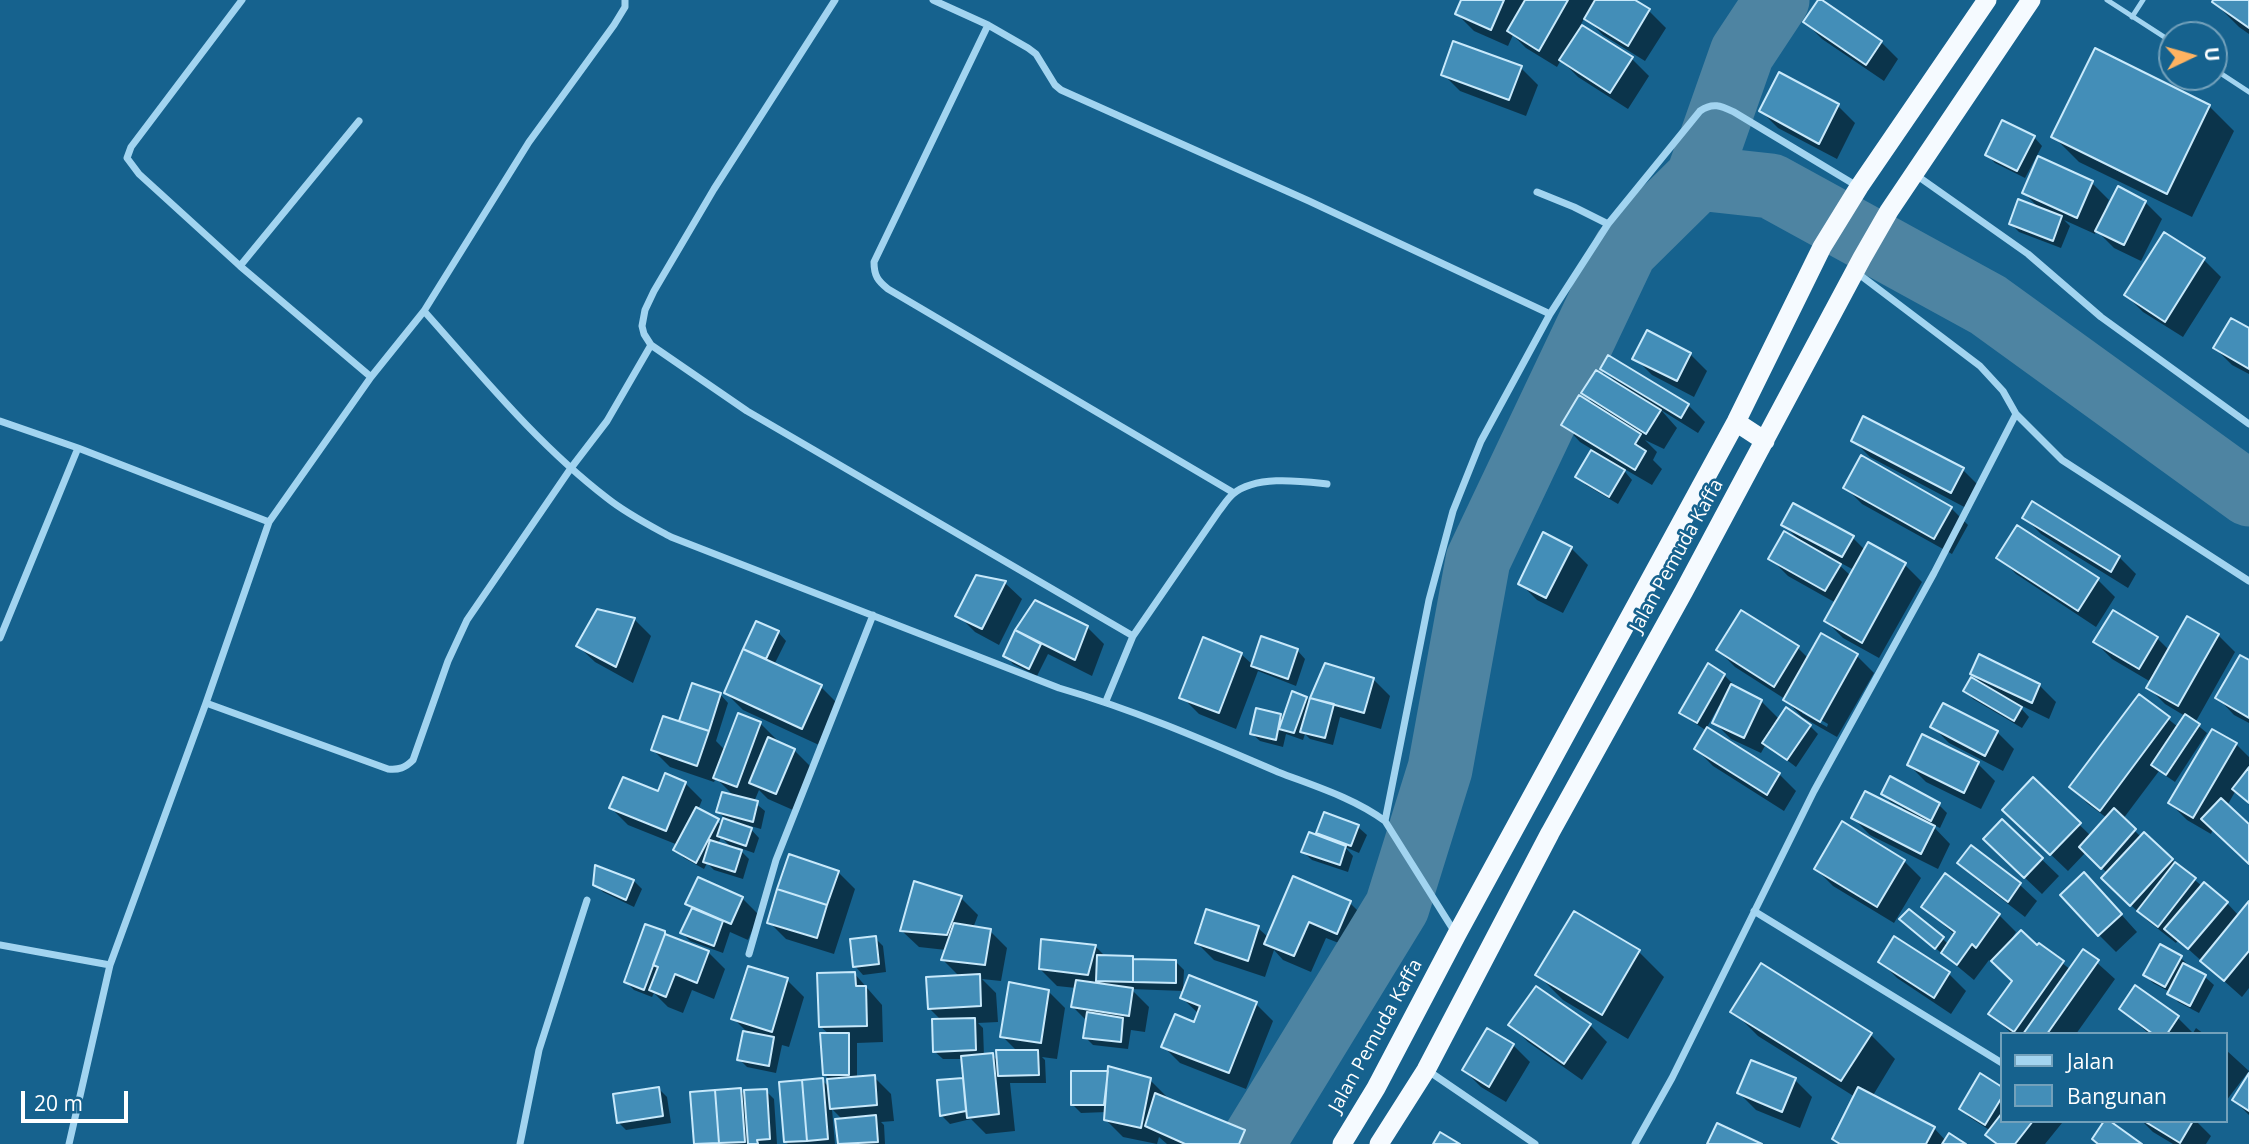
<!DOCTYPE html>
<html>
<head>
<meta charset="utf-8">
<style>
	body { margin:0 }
	#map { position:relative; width:2249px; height:1144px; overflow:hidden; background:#16628e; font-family:"Open Sans",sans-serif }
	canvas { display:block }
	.legend { position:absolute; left:2000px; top:1032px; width:228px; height:91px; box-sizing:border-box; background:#16628e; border:2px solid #73a1bb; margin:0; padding:9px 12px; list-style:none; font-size:21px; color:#fff }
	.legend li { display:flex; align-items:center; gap:14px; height:35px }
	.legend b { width:35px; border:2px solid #73a1bb }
	.north { position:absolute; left:2158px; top:21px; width:70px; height:70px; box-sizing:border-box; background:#16628e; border:2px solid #73a1bb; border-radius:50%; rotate:85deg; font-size:19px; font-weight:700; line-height:28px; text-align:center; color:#fff }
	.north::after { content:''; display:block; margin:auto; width:24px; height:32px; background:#ffb361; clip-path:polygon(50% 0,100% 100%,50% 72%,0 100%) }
	.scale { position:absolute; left:21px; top:1091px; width:107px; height:32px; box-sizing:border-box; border:4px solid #fff; border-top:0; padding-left:9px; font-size:21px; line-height:24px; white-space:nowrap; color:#fff; -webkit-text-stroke:5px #16628e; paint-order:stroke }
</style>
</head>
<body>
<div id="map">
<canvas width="2249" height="1144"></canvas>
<ul class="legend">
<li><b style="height:9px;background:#a2d4f0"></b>Jalan</li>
<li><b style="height:19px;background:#438eb8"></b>Bangunan</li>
</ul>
<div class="north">U</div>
<div class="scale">20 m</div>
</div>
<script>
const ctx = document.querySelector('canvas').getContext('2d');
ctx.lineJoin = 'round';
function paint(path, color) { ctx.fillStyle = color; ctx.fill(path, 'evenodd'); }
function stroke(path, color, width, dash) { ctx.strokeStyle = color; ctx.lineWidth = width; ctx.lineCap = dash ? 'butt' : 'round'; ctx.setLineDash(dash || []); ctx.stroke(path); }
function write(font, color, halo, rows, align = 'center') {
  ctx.font = font + ' "Open Sans",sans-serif'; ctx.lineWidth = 5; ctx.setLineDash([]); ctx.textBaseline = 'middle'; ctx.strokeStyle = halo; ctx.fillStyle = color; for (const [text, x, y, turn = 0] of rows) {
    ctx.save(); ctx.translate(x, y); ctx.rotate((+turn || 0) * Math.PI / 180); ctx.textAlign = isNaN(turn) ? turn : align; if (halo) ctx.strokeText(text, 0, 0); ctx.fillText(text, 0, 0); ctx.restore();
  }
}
const shadow = new Path2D(`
	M1463 0H1632L1649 11 1666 28 1645 61 1603 35 1585 17 1580 26 1632 59 1649 76 1628 109 1578 77 1561 60 1557 67 1526 48 1513 35 1508 46 1474 31 1457 14Z
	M1820 0 1881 42 1898 59 1884 81 1822 39 1805 22Z
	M2215 0H2249V34L2239 27 2214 2Z
	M1521 68 1538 85 1526 116 1460 91 1443 74Z
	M1780 75 1838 106 1855 123 1837 159 1778 128 1761 111Z
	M2209 106 2234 131 2192 217 2079 162 2053 136Z
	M2034 137 2042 146 2025 178 1995 163 1987 155Z
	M2092 183 2109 200 2106 207 2145 202 2162 219 2141 261 2114 248 2096 230 2095 234 2064 220 2070 226 2061 248 2019 232 2011 224 2041 210 2024 193Z
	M2165 234 2204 260 2221 277 2183 337 2143 312 2126 295Z
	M2249 330V374L2232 365 2215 348Z
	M1690 354 1707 371 1694 397 1652 375 1635 358Z
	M1602 368 1688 405 1705 422 1698 433 1661 410 1677 428 1664 449 1645 440 1657 452 1653 460 1662 469 1652 485 1621 467 1632 480 1618 504 1586 485 1578 476 1593 450 1580 442 1564 425 1596 406 1583 393 1618 384Z
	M1853 440 1963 470 1980 487 1968 509 1870 457Z
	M1845 487 1951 508 1968 525 1952 554 1862 504Z
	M2024 517 2119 557 2136 574 2128 588 2041 534Z
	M1784 525 1852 537 1865 550 1869 544 1905 565 1922 582 1879 658 1843 638 1826 621 1836 603 1788 576 1771 559 1800 541ZM1837 561 1854 570 1851 576 1836 562Z
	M2018 527 2098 580 2115 597 2096 627 2016 574 1999 557Z
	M1571 548 1588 565 1563 613 1537 600 1520 583Z
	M1005 583 1022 599 999 645 975 632 958 615Z
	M1036 602 1087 627 1104 644 1092 676 1048 654 1037 676 1013 664 1005 655 1017 631Z
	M1742 612 1798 648 1808 658 1857 656 1874 673 1837 737 1802 717 1785 699 1735 667 1718 650ZM1802 709 1828 724 1827 727 1802 713Z
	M2113 612 2157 638 2169 650 2218 635 2235 652 2195 723 2207 733 2175 782 2159 771 2123 819 2141 837 2144 834 2178 866 2202 886 2227 903 2239 916 2249 904V988L2242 997 2178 940 2176 943 2148 921 2120 895 2107 873 2086 852 2068 871 2022 827 2033 780 2091 836 2107 818 2088 804 2071 787 2140 696 2178 727 2185 716 2165 704 2148 687 2151 682 2112 659 2095 642Z
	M634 619 651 636 633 683 595 662 578 646Z
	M757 623 778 632 786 641 774 665 821 687 838 704 819 745 743 710 726 693Z
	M1297 650 1305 659 1296 686 1258 671 1236 729 1199 714 1182 697 1241 654 1253 665Z
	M2249 662V723L2234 715 2218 698Z
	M1972 673 2039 685 2056 702 2049 719 2016 703 2029 717 2022 728 1973 699 1965 691 1983 685Z
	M1724 675 1732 683 1731 686 1761 701 1780 720 1810 726 1818 734 1796 767 1766 744 1761 753 1731 739 1714 722 1722 707 1719 706 1706 729 1779 774 1796 791 1784 811 1713 766 1696 749 1707 731 1690 720 1682 712Z
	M1373 679 1390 696 1381 729 1340 717 1333 745 1310 739 1305 734 1303 740 1286 734 1283 747 1260 741 1251 733 1280 715 1284 719 1306 698 1311 702Z
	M693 685 720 694 728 703 716 741 726 751 760 723 777 740 776 742 794 750 811 767 793 810 768 799 759 790 754 802 765 811 761 829 747 825 759 838 754 853 737 847 749 859 743 879 714 870 707 863 704 869 684 858 676 850 678 845 628 825 611 808 685 783 702 800 698 810 722 825 725 818 718 812 735 797 716 778 714 782 670 767 653 750 680 724ZM721 837 732 848 718 844Z
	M1932 726 1997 732 2014 749 2003 771 1949 743Z
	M2236 744 2249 757V803L2236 790 2227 806 2249 827V863L2213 829 2211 834 2187 820 2170 803Z
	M1978 764 1995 781 1981 809 1926 782 1909 765Z
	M1891 779 1939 805 1947 813 1940 828 1930 823 1950 844 1938 869 1870 835 1853 818 1901 811 1903 808 1891 802 1883 794Z
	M1325 814 1358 827 1367 835 1359 853 1345 847 1353 856 1348 872 1312 860 1303 852 1327 841 1318 832Z
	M2002 821 2059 876 2042 894 2002 856Z
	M1972 848 2020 885 2037 901 2025 917 1977 880 1960 863Z
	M1904 861 1921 878 1894 923 1833 886 1816 869Z
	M597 868 634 881 642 889 634 907 603 892 595 884Z
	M838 872 855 889 834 954 786 939 769 922Z
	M1946 876 1999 915 2016 932 2011 940 2013 941 2037 948 2039 945 2071 970 2084 951 2115 979 2076 1034H2012L1991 1014 2014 981 1989 960 1974 980 1910 927 1943 939 1949 945 1955 935 1923 907Z
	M2101 892 2137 932 2116 952 2099 935Z
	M742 898 759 915 748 940 730 932 723 953 690 941 682 933 693 910 687 904Z
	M961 898 978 915 973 928 990 931 1007 948 1001 981 982 979 996 993 998 1022 978 1023 983 1028 984 1056 992 1055 998 1061 1018 1052 1002 1036 1048 991 1065 1008 1057 1059 1042 1057 1045 1060 1046 1083H1010L1015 1131 986 1134 971 1119 950 1124 942 1116 962 1080 965 1083 963 1059H943L934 1051 942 1021 929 1008 960 977 943 960 946 950 919 947 902 931Z
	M1350 903 1367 920 1354 949 1326 938 1311 972 1283 960 1274 950 1265 977 1214 960 1197 943 1258 928 1269 938Z
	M664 933 668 937 708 952 725 969 714 999 692 990 683 1013 668 1007 654 993 652 997 634 990 626 982Z
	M875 938 883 946 886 972 863 975 855 966Z
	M1894 938 1949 974 1966 991 1951 1014 1897 978 1880 961Z
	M1095 946 1106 957H1132L1136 961 1176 962 1184 970 1183 991 1131 989 1149 1007 1145 1032 1131 1030 1128 1049 1093 1045 1085 1037 1087 1021 1073 1007 1076 988 1057 986 1040 969Z
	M2161 946 2181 958 2189 966 2188 968 2205 977 2214 985 2199 1013 2178 1002 2170 992 2153 983 2145 975Z
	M1639 952 1664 977 1628 1039 1563 1000 1538 975Z
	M854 973 882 1005 883 1042 857 1043V1078L874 1077 891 1094 894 1121 881 1122 884 1125 885 1144H839L837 1121 843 1120 832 1109 835 1144H788L785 1142 822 1080 829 1087 831 1081 824 1074 829 1034 821 1027Z
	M787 980 804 997 789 1047 782 1045 776 1073 747 1067 739 1059 749 1034 733 1018Z
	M1182 998 1256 1004 1273 1021 1246 1089 1180 1063 1163 1046 1195 1024 1199 1014Z
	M2121 1009 2178 1018 2193 1033 2196 1028 2204 1034H2149Z
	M1733 1011 1870 1034 1895 1059 1872 1097 1934 1128 1946 1141 1963 1144H1839L1834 1139 1855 1097 1758 1036Z
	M1511 1025H1590L1607 1042 1582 1080 1528 1042Z
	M1513 1045 1530 1062 1506 1102 1481 1087 1464 1070Z
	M2226 1050 2249 1071 2226 1101Z
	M1072 1073 1150 1080 1167 1097 1166 1100 1244 1131 1257 1144H1167L1159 1137 1157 1144 1123 1137 1106 1120 1107 1112 1081 1113 1073 1105Z
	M1981 1076 2002 1089V1121H2060L2062 1123 2045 1144H1997L1988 1135 1991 1131 1969 1117 1961 1109Z
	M2249 1076V1115L2234 1100Z
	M1795 1080 1812 1097 1800 1128 1756 1110 1739 1093Z
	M659 1089 667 1097 671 1123 626 1130 618 1122Z
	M740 1090 746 1096 766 1091 774 1099 777 1144H696L692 1094Z
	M2142 1121H2196L2211 1136 2206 1144H2173L2153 1132Z`);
const river = new Path2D(`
	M1698 178 1742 53 1777 0
	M1252 1144 1397 907 1440 769 1478 560 1625 250 1698 178 1771 186 1988 305 2249 494`);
const building = new Path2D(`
	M1461 0H1504L1491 30 1455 14Z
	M1525 0H1568L1539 51 1507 31Z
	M1595 0H1635L1650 9 1628 46 1584 19Z
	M1818 0H1822L1882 41 1866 65 1803 22Z
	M2213 0H2249V28L2212 2Z
	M1582 25 1633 57 1610 93 1559 60Z
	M1453 41 1522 66 1509 100 1441 75Z
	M2095 48 2210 105 2167 194 2051 137Z
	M1779 72 1839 104 1819 144 1759 111Z
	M2002 120 2035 136 2017 171 1985 155Z
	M2038 156 2093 181 2077 218 2022 193Z
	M2118 186 2146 201 2124 245 2095 231Z
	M2018 199 2062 216 2053 241 2009 224Z
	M2164 232 2205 258 2165 322 2124 295Z
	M2231 318 2249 328V369L2213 348Z
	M1647 330 1691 353 1677 381 1632 359Z
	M1608 355 1689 404 1681 418 1600 369Z
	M1596 370 1661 410 1646 434 1581 393Z
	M1579 395 1641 434 1635 444 1646 451 1635 470 1561 425Z
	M1863 416 1964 468 1951 493 1851 441Z
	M1591 450 1625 470 1609 497 1575 477Z
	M1861 455 1952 507 1934 539 1843 488Z
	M2032 501 2120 556 2111 572 2022 518Z
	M1793 503 1854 536 1842 557 1781 525Z
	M2017 525 2099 578 2078 611 1996 558Z
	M1784 531 1841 564 1825 591 1768 559Z
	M1543 532 1572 547 1546 598 1518 584Z
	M1868 542 1906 563 1862 643 1824 621Z
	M976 575 1006 581 982 629 955 616Z
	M1035 600 1088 626 1075 660 1015 630Z
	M597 609 635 618 616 667 576 646Z
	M1741 610 1799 646 1774 687 1716 650Z
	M2113 610 2158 637 2139 669 2093 642Z
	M2187 616 2219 634 2178 706 2146 688Z
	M756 621 779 631 766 659 743 649Z
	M1015 630 1041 644 1029 669 1003 656Z
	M1821 633 1858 654 1820 722 1783 700Z
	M1261 636 1298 649 1288 679 1251 666Z
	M1203 637 1242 653 1219 713 1179 698Z
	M743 649 822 685 802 729 724 693Z
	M1979 654 2040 684 2032 703 1970 674Z
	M2240 655 2249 660V718L2215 698Z
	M1325 663 1374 678 1364 713 1310 698Z
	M1708 663 1725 674 1697 723 1679 713Z
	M1971 677 2022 707 2014 721 1963 691Z
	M692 683 721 693 709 731 679 721Z
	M1731 684 1762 700 1744 738 1712 723Z
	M1292 691 1307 697 1294 733 1279 729Z
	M2139 694 2170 717 2100 811 2069 787Z
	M1310 698 1334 704 1325 738 1300 732Z
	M1943 703 1998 731 1985 756 1930 727Z
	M1786 707 1811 725 1787 760 1762 743Z
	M1256 708 1281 714 1276 740 1250 734Z
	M738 713 761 722 737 787 713 778Z
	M2185 714 2200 724 2166 775 2151 765Z
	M663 716 709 731 697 766 651 750Z
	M1707 727 1780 773 1767 795 1694 749Z
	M2212 729 2237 743 2193 818 2168 803Z
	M1922 734 1979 762 1964 793 1907 765Z
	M768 737 795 749 776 794 749 783Z
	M2249 767V803L2232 789Z
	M665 773 686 782 666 831 609 808 623 777 658 791Z
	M1890 776 1940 803 1931 821 1881 794Z
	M2033 777 2081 823 2050 855 2002 810Z
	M1865 791 1935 826 1921 854 1851 818Z
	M722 792 758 801 753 822 716 812Z
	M2221 798 2249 824V864L2201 819Z
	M696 807 719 819 696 863 673 850Z
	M2114 808 2136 829 2101 869 2079 847Z
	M1324 812 1359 825 1351 846 1316 833Z
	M723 818 752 828 746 846 717 836Z
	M2002 819 2043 858 2024 878 1983 839Z
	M1842 821 1905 860 1877 907 1814 869Z
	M1309 832 1346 846 1340 865 1301 852Z
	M2144 832 2173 859 2130 906 2101 878Z
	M710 840 742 850 735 872 703 862Z
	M1971 845 2021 883 2008 902 1957 863Z
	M789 854 839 871 827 905 777 889Z
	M2175 862 2196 878 2158 927 2137 911Z
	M595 865 634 880 626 900 593 885Z
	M2084 872 2122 914 2098 936 2060 895Z
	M1945 873 2000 914 1976 948 1972 944 1957 965 1941 953 1955 932 1921 907Z
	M1293 876 1351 901 1337 934 1309 922 1294 956 1264 944Z
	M698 877 743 897 731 924 685 904Z
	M914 881 962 896 947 935 900 931Z
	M2204 882 2228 902 2188 949 2164 929Z
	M777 889 827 905 817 938 767 923Z
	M2249 901V951L2224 981 2200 961Z
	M692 908 723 921 714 946 680 933Z
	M1206 909 1259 926 1248 961 1195 943Z
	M1909 909 1944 937 1935 949 1899 919Z
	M1574 911 1640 950 1602 1015 1535 975Z
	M954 923 991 929 985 965 941 960Z
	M645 924 665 931V934L644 990 624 982Z
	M2021 930 2037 945 2039 943 2064 961 2014 1032 1988 1014 2012 981 1991 961Z
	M665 934 709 951 697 983 675 974 666 997 649 990 658 967 653 965Z
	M876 936 879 964 853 967 850 939Z
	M1894 936 1950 972 1934 998 1878 962Z
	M1041 939 1096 945 1088 975 1039 969Z
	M2160 944 2182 956 2165 987 2143 975Z
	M2083 949 2099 960 2047 1034H2023Z
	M1097 955 1133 956V982L1096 981Z
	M1133 959 1176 960V983L1133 982Z
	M1761 963 1872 1033 1841 1081 1730 1012Z
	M2183 963 2206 975 2190 1006 2167 994Z
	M748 966 788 978 772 1032 731 1019Z
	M855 972 856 986H866L867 1026 819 1027 817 973Z
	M980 974 981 1006 928 1009 926 977Z
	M1189 975 1257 1002 1229 1073 1161 1047 1175 1014 1194 1022 1200 1006 1180 998Z
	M1076 980 1133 988 1129 1016 1071 1007Z
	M1009 982 1049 990 1041 1043 1000 1037Z
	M2135 985 2179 1016 2167 1034H2153L2119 1009Z
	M1536 986 1591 1024 1564 1064 1508 1025Z
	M1087 1012 1123 1018 1121 1042 1083 1038Z
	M975 1018 976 1050 933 1052 932 1019Z
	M1487 1028 1514 1044 1489 1087 1462 1070Z
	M743 1031 774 1037 769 1066 737 1060Z
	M820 1033H849V1075H823Z
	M996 1050H1038L1039 1075 998 1076Z
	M993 1053 999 1114 967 1118 961 1056Z
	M1751 1060 1796 1078 1782 1112 1737 1093Z
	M1108 1066 1151 1078 1141 1128 1104 1120Z
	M1071 1071H1108L1104 1105H1071Z
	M1980 1073 2002 1087V1097L1985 1125 1959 1109Z
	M2249 1073V1111L2232 1100Z
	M875 1075 877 1105 830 1109 827 1079Z
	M823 1078 828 1139 807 1141 802 1080Z
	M963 1078 966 1111 940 1116 937 1080Z
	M802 1080 807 1141 784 1142 779 1082Z
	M659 1087 663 1116 617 1123 613 1094Z
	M1858 1087 1935 1127 1926 1144H1840L1832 1139Z
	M741 1088 745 1142 719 1143 715 1090Z
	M767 1089 770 1139 757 1140 758 1144H748L744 1090Z
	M715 1090 719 1143 694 1144 690 1092Z
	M1155 1093 1245 1130 1239 1144H1185L1145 1126Z
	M2002 1113V1121H2033L2015 1144H1997L1985 1135Z
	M876 1115 878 1142 838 1144 835 1119Z
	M2104 1121H2110L2142 1144H2098L2092 1139Z
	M2144 1121H2193L2180 1143Z
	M1717 1123 1762 1144H1707Z
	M1440 1132 1460 1144H1433Z
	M1949 1133 1966 1144H1942Z`);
const service = new Path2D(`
	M2107 0 2172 42
	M2132 17 2143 0
	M2214 69 2249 92`);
const minor = new Path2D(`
	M242 0 131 147 127 158 139 174 240 266 371 377
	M933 0 988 25 1028 48 1036 54 1055 85 1061 90 1309 201 1550 314
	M988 25 874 262C874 276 878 281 888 289L1234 493
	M1916 175 2028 254 2101 317 2249 424
	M1537 192 1574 207 1608 224
	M240 266 359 121
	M1856 272 1980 366 2003 391 2016 414 2062 460 2249 581
	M424 311C482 376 538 445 607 498 627 514 649 525 671 537L1059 688C1135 710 1206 741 1278 772 1314 786 1354 798 1385 821
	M651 345 644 334 642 326 645 310 654 291 714 189 835 0
	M0 421 78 448 269 522
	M1133 636 1219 511C1223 506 1228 498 1233 494 1256 475 1300 481 1327 484
	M0 638 78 448
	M206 703 388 769C399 770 405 768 413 760L448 661 467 620 571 468 607 421 651 345 747 411 1133 636 1106 701
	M1754 911 2002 1063
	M1454 931 1385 821 1429 600 1453 511 1481 441 1550 314 1608 224 1700 111C1713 102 1721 106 1734 112L1857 186
	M0 945 110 965
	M749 954 776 860 873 615
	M1427 1070 1535 1144
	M69 1144 110 965 206 703 269 522 371 377 424 311 529 142 614 25 625 7V0
	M520 1144 539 1050 587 900
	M1635 1144 1672 1078 1814 791 1934 573 2016 414`);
const trunk = new Path2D(`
	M1736 422 1765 441
	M1342 1144 1376 1088 1457 934 1736 422 1822 247 1859 187 1987 0
	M1379 1144 1426 1070 1550 833 1684 591 1862 258 1889 211 2031 0`);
const streetNames = [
	["Jalan Pemuda Kaffa",1677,556,-61],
	["Jalan Pemuda Kaffa",1376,1036,-61]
];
paint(shadow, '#0007');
stroke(river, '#4e84a2', 65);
paint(building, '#438eb8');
stroke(building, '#c8e9fb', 2);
stroke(service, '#a2d4f0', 5);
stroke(minor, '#a2d4f0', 7);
stroke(trunk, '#f5faff', 19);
write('19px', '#fff', '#16628e', streetNames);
</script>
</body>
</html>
